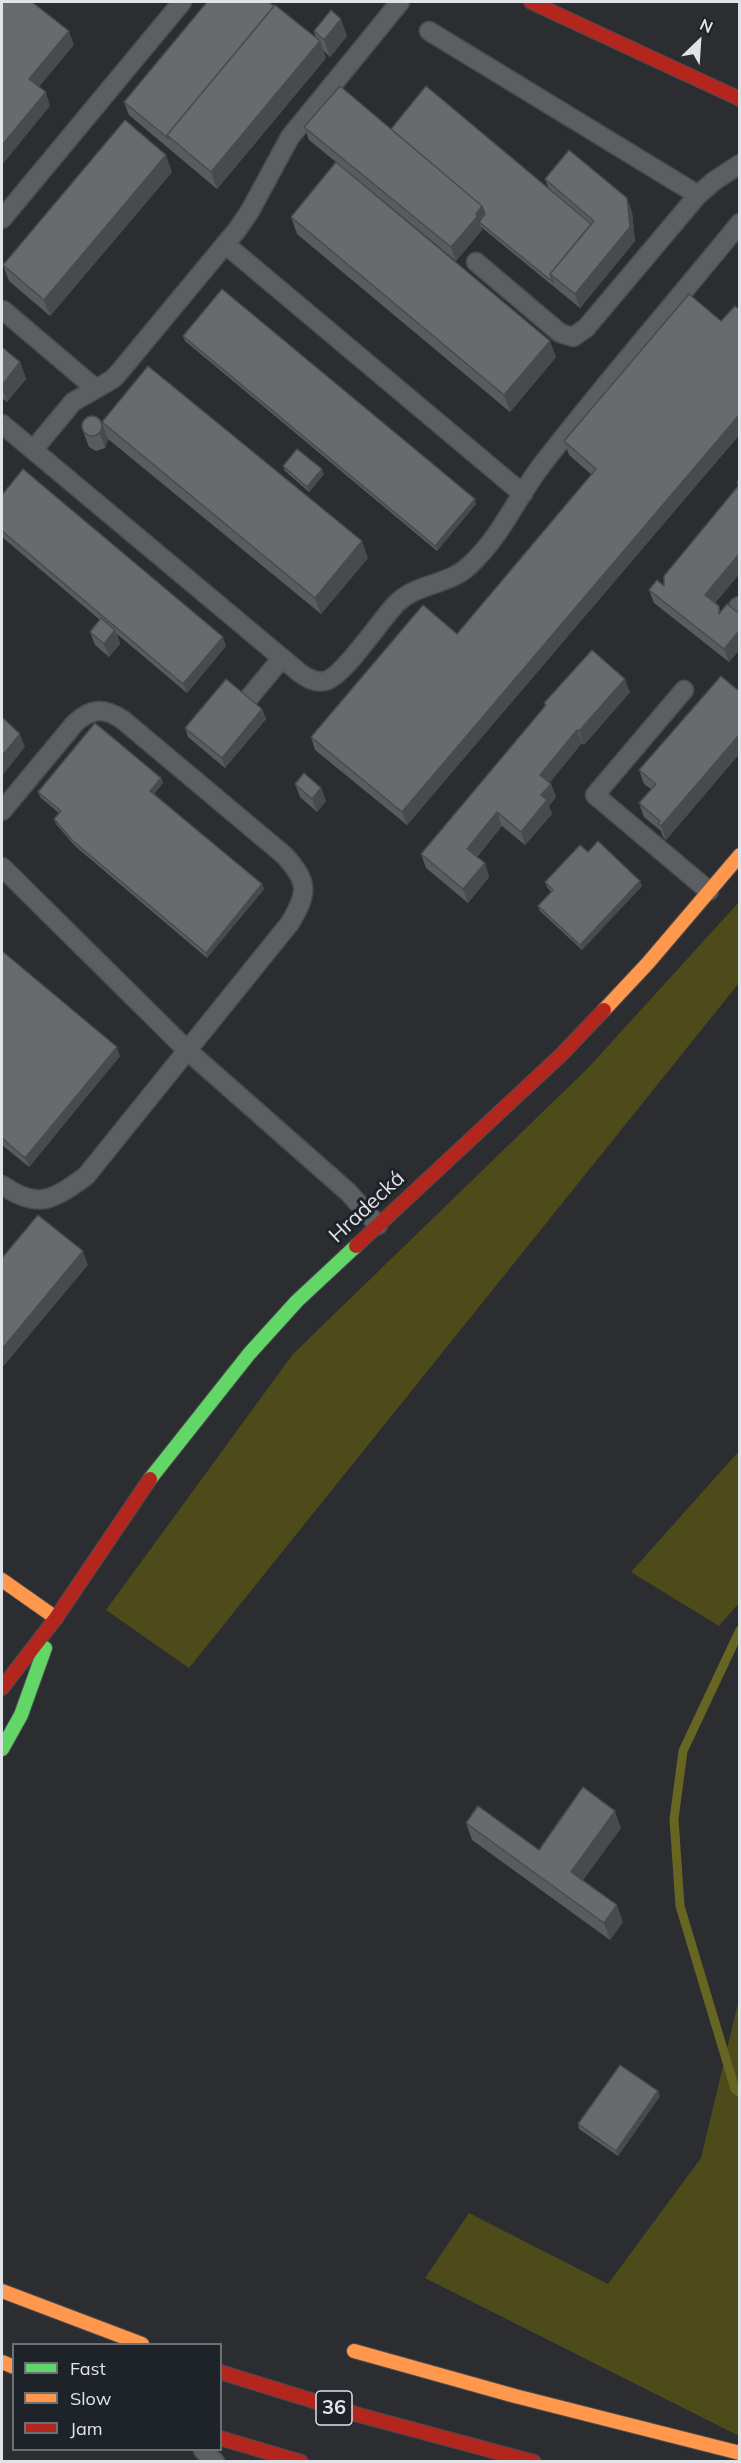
<!DOCTYPE html>
<html>
<head>
<meta charset="utf-8">
<style>
	body { margin:0 }
	#map { position:relative; width:741px; height:2463px; overflow:hidden; background:#2b2d30; font-family:Mulish,sans-serif }
	canvas { display:block }
	.frame { position:absolute; inset:0; border:3px solid #e0e3e8; pointer-events:none }
	.legend { position:absolute; left:12px; top:2343px; width:210px; height:108px; box-sizing:border-box; background:#1e2329; border:2px solid #6c7075; margin:0; padding:8px 10px; list-style:none; font-size:18px; color:#e0e3e8 }
	.legend li { display:flex; align-items:center; gap:12px; height:30px }
	.legend b { width:30px; border:2px solid #6c7075 }
	.north { position:absolute; left:669px; top:12px; width:60px; height:60px; -webkit-text-stroke:4px #1e2329; paint-order:stroke; rotate:25deg; font-size:16px; font-weight:700; line-height:24px; text-align:center; color:#e0e3e8 }
	.north::after { content:''; display:block; margin:auto; width:21px; height:27px; background:#e0e3e8; clip-path:polygon(50% 0,100% 100%,50% 72%,0 100%) }
</style>
</head>
<body>
<div id="map">
<canvas width="741" height="2463"></canvas>
<div class="frame"></div>
<ul class="legend">
<li><b style="height:8px;background:#63d668"></b>Fast</li>
<li><b style="height:8px;background:#ff974d"></b>Slow</li>
<li><b style="height:8px;background:#b3261e"></b>Jam</li>
</ul>
<div class="north">N</div>
</div>
<script>
const ctx = document.querySelector('canvas').getContext('2d');
ctx.lineJoin = 'round';
function paint(path, color) { ctx.fillStyle = color; ctx.fill(path, 'evenodd'); }
function stroke(path, color, width, dash) { ctx.strokeStyle = color; ctx.lineWidth = width; ctx.lineCap = dash ? 'butt' : 'round'; ctx.setLineDash(dash || []); ctx.stroke(path); }
function write(font, color, halo, rows, align = 'center') {
  ctx.font = font + ' Mulish,sans-serif'; ctx.lineWidth = 6; ctx.setLineDash([]); ctx.textBaseline = 'middle'; ctx.strokeStyle = halo; ctx.fillStyle = color; for (const [text, x, y, turn = 0] of rows) {
    ctx.save(); ctx.translate(x, y); ctx.rotate((+turn || 0) * Math.PI / 180); ctx.textAlign = isNaN(turn) ? turn : align; if (halo) ctx.strokeText(text, 0, 0); ctx.fillText(text, 0, 0); ctx.restore();
  }
}
const green = new Path2D(`
	M739 902V983L189 1668 106 1610 293 1354 588 1068Z
	M739 1451V1603L719 1626 631 1572Z
	M739 1999V2436L425 2278 469 2213 608 2284 701 2158Z`);
const stream = new Path2D(`
	M740 1630 683 1751 674 1819 680 1906 735 2089 740 2093`);
const lane = new Path2D(`
	M429 31 698 195 714 181 740 164
	M2 219 182 2
	M225 244 523 494
	M476 262 560 333 573 337 586 328 698 195
	M3 310 96 389
	M2 424 300 673C307 678 315 683 325 681 344 677 381 618 398 602 418 583 450 585 470 565 502 535 516 499 541 466 605 383 674 304 740 223
	M33 450 73 402 113 379 121 370 237 230 250 211 290 137 400 2
	M738 607 740 606
	M684 690 595 795 709 891
	M248 699 282 658
	M2 811 75 723C92 708 104 707 123 720L284 855C309 882 308 893 290 923L86 1176C53 1200 38 1210 2 1185
	M2 867 188 1051 348 1192 378 1225
	M203 2450 215 2462`);
const fast = new Path2D(`
	M150 1479 249 1354 297 1301 356 1246
	M2 1749 21 1715 45 1648`);
const slow = new Path2D(`
	M604 1010 648 963 740 855
	M2 1580 56 1618
	M2 2291 142 2344
	M354 2351 515 2396 740 2453
	M2 2362 14 2367`);
const jam = new Path2D(`
	M531 2 740 99
	M356 1246 561 1055 604 1010
	M2 1688 56 1618 150 1479
	M220 2372 359 2415 534 2462
	M220 2438 301 2462`);
const wall = new Path2D(`
	M274 6 316 39 314 31 347 36 330 57 323 50 326 58 217 189 129 115 124 102Z
	M304 127 391 129 549 189 545 179 632 212 635 241 580 308 481 227 482 230 456 261 357 179 556 357 510 412 297 234 291 217 336 162 309 140Z
	M172 172 50 316 9 281 3 265Z
	M740 310V434L407 825 315 750 311 737 457 634 592 475 569 455 564 441 721 321Z
	M183 336 476 504 437 551 185 341Z
	M2 347 20 362 26 379 7 402 2 398Z
	M102 422 368 558 321 614 108 439 105 448 96 451 89 447 81 426Z
	M283 466 324 474 309 492 285 471Z
	M740 480V573L715 603 719 606 721 613 740 614V649L729 662 654 603 649 590 664 586 739 486 737 482Z
	M2 495 226 646 187 693 117 634 120 644 109 657 95 645 90 632 100 620 2 537Z
	M630 692 584 745 582 743 550 782 551 784 556 797 549 806 552 814 525 845 502 826 477 857 485 863 489 877 468 903 426 868 421 854 545 706 544 703Z
	M740 692V753L666 840 663 837 661 831 644 817 639 803 651 789 644 784 639 770Z
	M262 709 266 719 225 768 188 737 185 728Z
	M161 778 163 783 154 794 262 884 264 889 207 958 75 846 56 824 54 819 59 813 40 797 38 792Z
	M295 784 321 788 326 801 317 812 300 797Z
	M588 852 642 886 582 950 540 911 538 906 551 892 547 887 545 882Z
	M2 951 120 1056 29 1167 2 1145Z
	M466 1823 539 1850 621 1828 583 1880 623 1922 610 1940 472 1840Z
	M660 2096 618 2156 579 2129 578 2124Z`);
const shadedWall = new Path2D(`
	M341 19 347 36 330 57 324 40Z
	M69 31 74 45 34 93 29 79Z
	M320 41 326 58 217 189 211 172Z
	M46 92 50 106 2 165V145Z
	M166 155 172 172 50 316 44 300Z
	M627 198 632 212 635 241 580 308 575 294Z
	M482 206 487 219 479 222 482 230 456 261 451 247Z
	M550 341 556 357 510 412 504 395Z
	M20 362 26 379 7 402 2 389V385Z
	M740 414V434L407 825 402 812Z
	M103 425 108 439 105 448 100 434Z
	M322 469 324 474 309 492 307 487Z
	M475 499 476 504 437 551 435 546Z
	M362 541 368 558 321 614 315 598Z
	M740 553V573L710 608 705 595Z
	M115 630 120 644 109 657 104 644Z
	M740 630V649L729 662 724 649Z
	M223 637 226 646 187 693 183 684Z
	M625 679 630 692 584 745 579 731Z
	M262 709 266 719 225 768 222 758Z
	M577 730 582 743 545 788 540 775Z
	M20 734 25 747 2 776V756Z
	M740 734V753L666 840 661 826Z
	M161 778 163 783 152 796 150 791Z
	M551 784 556 797 549 806 552 814 525 845 521 832 541 795Z
	M321 788 326 801 317 812 312 799Z
	M497 812 502 826 472 862 467 849Z
	M485 863 489 877 468 903 463 889Z
	M640 881 642 886 582 950 580 945Z
	M262 884 264 889 207 958 206 953Z
	M117 1047 120 1056 29 1167 25 1158Z
	M83 1251 88 1265 2 1368V1349Z
	M615 1811 621 1828 577 1888 571 1872Z
	M617 1905 623 1922 610 1940 604 1923Z
	M658 2091 660 2096 618 2156 616 2151Z`);
const building = new Path2D(`
	M2 2H32L69 31 29 79 46 92 2 145Z
	M207 2H268L274 6 167 135 169 139 124 102Z
	M275 5 320 41 211 172 167 135Z
	M331 10 341 19 324 40 314 31Z
	M340 86 482 206 476 214 477 217 451 247 304 127Z
	M426 86 591 224 550 274 553 282 479 222 485 214 482 206 391 129Z
	M125 120 166 155 44 300 3 265Z
	M569 150 627 198 630 227 575 294 550 274 594 221 545 179Z
	M336 162 550 341 504 395 291 217Z
	M222 289 475 499 435 546 183 336Z
	M689 294 721 321 735 306 740 310V414L402 812 311 737 423 605 457 634 596 469 564 441Z
	M2 347 20 362 2 385Z
	M148 366 362 541 315 598 102 422Z
	M82 426a10 10 0 1 1 20 0a10 10 0 1 1-20 0Z
	M297 449 322 469 307 487 283 466Z
	M23 469 223 637 183 684 2 531V495Z
	M740 480V553L705 595 719 606V614L727 604 740 614V630L724 649 649 590 657 580 664 586V576L739 485 737 482Z
	M101 618 115 630 104 644 90 632Z
	M592 650 625 679 579 731 577 730 540 775 551 784 541 795 547 800 521 832 497 812 467 849 485 863 463 889 421 854 546 705 544 703Z
	M721 676 740 692V734L661 826 658 824 660 821 639 803 656 784 639 770Z
	M226 679 262 709 222 758 185 728Z
	M2 717 20 734 2 756Z
	M95 723 161 778 150 791 262 884 206 953 73 841 54 819 61 811 38 792Z
	M304 773 321 788 312 799 295 784Z
	M598 841 640 881 580 945 538 906 553 890 545 882 580 845 588 852Z
	M2 951 117 1047 25 1158 2 1138Z
	M38 1215 83 1251 2 1349V1258Z
	M583 1787 615 1811 571 1872 617 1905 604 1923 466 1823 478 1806 539 1850Z
	M620 2065 658 2091 616 2151 578 2124Z`);
const shields = [
	[334,2408,36]
];
const shieldNames = [
	["36",334,2408]
];
const streetNames = [
	["Hradecká",367,1207,-43]
];
paint(green, '#4d4b1a');
stroke(stream, '#676522', 9);
stroke(lane, '#494b4e', 21);
stroke(fast, '#494b4e', 16);
stroke(slow, '#494b4e', 16);
stroke(jam, '#494b4e', 16);
stroke(lane, '#5c5e61', 18);
stroke(fast, '#63d668', 14);
stroke(slow, '#ff974d', 14);
stroke(jam, '#b3261e', 14);
paint(wall, '#595b5e');
paint(shadedWall, '#494a4c');
paint(building, '#686a6d');
stroke(building, '#494a4c', 1.5);
for (const [x, y, w] of shields) { const box = new Path2D(); box.roundRect(x - w / 2, y - 17, w, 34, 4.5); ctx.fillStyle = '#1e2329'; ctx.fill(box); stroke(box, '#e0e3e8', 1.5); }
write('bold 20px', '#e0e3e8', null, shieldNames);
write('21px', '#e0e3e8', '#1e2329', streetNames);
</script>
</body>
</html>
